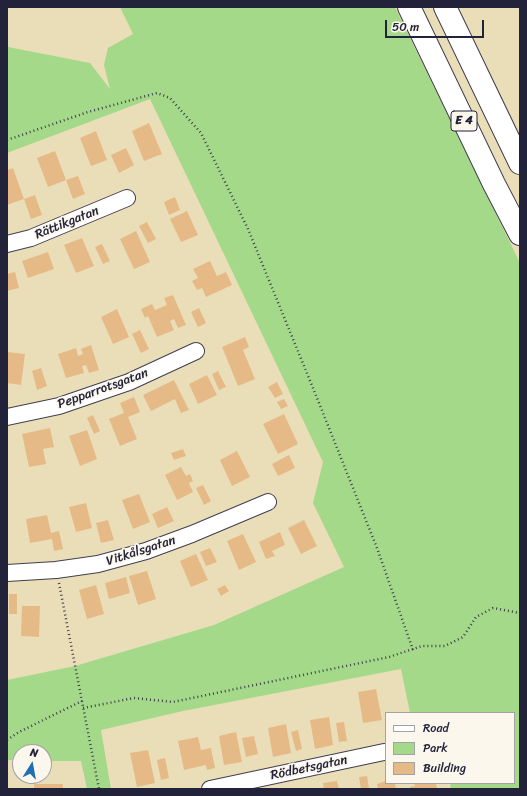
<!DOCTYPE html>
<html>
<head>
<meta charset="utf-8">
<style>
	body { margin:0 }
	#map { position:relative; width:527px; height:796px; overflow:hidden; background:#eadeb9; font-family:Sriracha,sans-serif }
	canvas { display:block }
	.frame { position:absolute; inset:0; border:8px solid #22223b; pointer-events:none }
	.legend { position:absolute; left:385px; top:712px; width:130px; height:72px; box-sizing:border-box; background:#fbf7ec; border:1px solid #a4a2a5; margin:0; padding:5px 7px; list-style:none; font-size:12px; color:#22223b }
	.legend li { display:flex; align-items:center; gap:8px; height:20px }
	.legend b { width:20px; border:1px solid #a4a2a5 }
	.north { position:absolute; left:12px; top:744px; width:40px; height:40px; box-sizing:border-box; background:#fbf7ec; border:1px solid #a4a2a5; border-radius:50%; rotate:11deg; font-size:11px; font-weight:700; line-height:16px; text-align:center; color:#22223b }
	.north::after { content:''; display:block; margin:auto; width:14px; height:18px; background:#1f6fb2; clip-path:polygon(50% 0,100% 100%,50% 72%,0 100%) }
	.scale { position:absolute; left:385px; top:20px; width:99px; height:18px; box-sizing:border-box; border:2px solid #22223b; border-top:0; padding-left:5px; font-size:12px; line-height:14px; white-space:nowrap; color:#22223b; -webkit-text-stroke:3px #fbf7ec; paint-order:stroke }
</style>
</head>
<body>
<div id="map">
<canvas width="527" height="796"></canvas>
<div class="frame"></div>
<ul class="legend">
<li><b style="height:5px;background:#fff"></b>Road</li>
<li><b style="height:11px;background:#a4d989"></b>Park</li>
<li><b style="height:11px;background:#e6ba86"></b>Building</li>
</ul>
<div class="north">N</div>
<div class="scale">50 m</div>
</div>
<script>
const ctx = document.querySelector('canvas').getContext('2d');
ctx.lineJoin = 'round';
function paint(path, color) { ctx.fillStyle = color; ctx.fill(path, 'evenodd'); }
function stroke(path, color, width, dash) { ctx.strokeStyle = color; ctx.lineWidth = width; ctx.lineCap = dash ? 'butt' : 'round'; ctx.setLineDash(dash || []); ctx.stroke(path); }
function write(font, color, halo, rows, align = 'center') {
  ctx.font = font + ' Sriracha,sans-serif'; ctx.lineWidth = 3.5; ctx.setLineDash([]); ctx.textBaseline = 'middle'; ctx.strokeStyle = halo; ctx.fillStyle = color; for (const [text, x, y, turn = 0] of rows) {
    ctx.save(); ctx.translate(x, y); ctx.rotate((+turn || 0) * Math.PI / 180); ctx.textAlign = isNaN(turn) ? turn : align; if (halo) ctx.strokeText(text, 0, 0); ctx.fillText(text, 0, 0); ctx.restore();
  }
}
const green = new Path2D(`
	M120 7H395L520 263V789H451L450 783H514V713H410L401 669 183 711 101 730 111 789H87L81 761H44V752H20V760H9L7 762V680L75 666 214 625 344 567 313 503 323 462 150 99 7 153V50L8 47 90 63 110 89 104 65 108 48 133 34Z`);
const building = new Path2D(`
	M149 123 162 154 144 161 132 131Z
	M96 131 107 160 91 166 80 138Z
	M126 148 134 165 119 173 111 155Z
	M55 151 66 180 78 176 85 194 73 199 66 180 48 187 37 158Z
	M13 168 24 199 7 205V170Z
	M35 195 42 215 31 219 24 199Z
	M175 197 180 210 169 215 164 202Z
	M187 211 198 235 181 242 170 219Z
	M147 222 156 239 148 243 139 226Z
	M136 231 150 262 134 269 120 239Z
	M82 238 94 266 76 273 64 245Z
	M102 244 110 261 103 264 95 247Z
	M48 252 54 269 28 278 22 261Z
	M210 261 217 276 226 272 232 285 206 297 202 288 197 290 192 281 198 278 193 269Z
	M15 272 19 288 7 291V274Z
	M173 295 186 325 178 328 174 319 170 321 174 330 157 337 148 316 145 318 141 309 152 304 155 310 167 305 164 298Z
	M199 308 206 323 198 327 191 312Z
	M117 309 129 337 113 344 101 317Z
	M140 330 149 349 141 353 132 334Z
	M245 337 249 347 243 350 255 379 238 386 222 347Z
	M91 345 99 370 89 373 86 365 82 366 84 373 66 378 58 354 76 348 78 356 83 354 81 349Z
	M7 352 25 354 21 385 7 383Z
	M41 368 47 386 37 390 32 371Z
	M218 371 226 387 219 390 212 374Z
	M207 375 217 395 198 404 189 384Z
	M174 380 189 410 181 413 175 399 151 411 143 395Z
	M277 382 283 394 275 398 268 387Z
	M134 397 140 412 128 417 137 439 120 446 109 419 124 413 120 403Z
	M284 399 288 406 281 409 277 402Z
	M284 414 298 444 278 454 263 424Z
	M93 415 100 431 94 434 87 418Z
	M50 428 54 447 43 449 46 464 29 467 22 434Z
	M87 430 97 459 80 466 69 436Z
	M183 449 186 456 174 460 171 453Z
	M237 451 250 477 232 486 220 460Z
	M289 455 295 468 278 476 272 464Z
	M181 467 186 476 190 474 193 481 189 483 193 492 177 500 165 475Z
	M203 485 211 501 204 505 196 488Z
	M139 494 150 522 133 529 122 500Z
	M86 503 92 528 76 532 69 507Z
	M167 507 174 521 158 528 152 514Z
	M47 515 51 533 59 531 63 549 54 551 52 539 30 543 26 519Z
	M108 520 114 540 101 543 96 523Z
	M304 520 317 546 301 554 288 528Z
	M280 532 285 545 272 551 275 556 266 559 259 542Z
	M243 534 256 562 239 570 227 541Z
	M210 548 217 562 206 566 200 552Z
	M196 554 208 580 191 587 180 561Z
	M147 571 156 599 138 605 129 576Z
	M126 577 130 593 109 599 105 583Z
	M96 585 104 614 87 619 79 590Z
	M225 585 229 591 221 596 217 589Z
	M9 594H17V614H9Z
	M22 606H40L39 637 21 636Z
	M376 689 382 720 363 723 358 692Z
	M329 717 333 745 315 749 310 720Z
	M344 722 347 741 339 742 336 723Z
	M286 724 291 753 273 757 268 728Z
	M298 730 302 749 296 751 291 732Z
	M236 732 242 762 224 765 219 736Z
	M254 736 258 754 246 757 242 738Z
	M198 737 201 750 211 748 215 768 207 770 206 765 184 770 178 741Z
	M148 750 155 783 137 787 130 753Z
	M165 758 169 778 161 780 157 760Z
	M367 776 369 789H361L359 777Z
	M337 781 339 789H324L323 783Z
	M386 781V783H395L396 789H378L377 784Z
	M414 783H436L437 789H411L410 787 415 786Z
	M34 784H63V789H34Z`);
const path = new Path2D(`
	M7 140 88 112 157 93 170 98 201 133 248 229 313 388 377 548 413 650
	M59 583 99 789
	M83 708 134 698 173 702 389 657 422 646H445L463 637 476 617 493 608 520 613
	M7 740 19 732 82 701`);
const minor = new Path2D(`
	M7 244 31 238 127 198
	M7 417 59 406 129 382 196 351
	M7 573 56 570 98 564 146 551 192 534 268 502
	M210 789 384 752`);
const highway = new Path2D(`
	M409 7 494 184 520 234
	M445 7 520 163`);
const shields = [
	[464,121,26]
];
const shieldNames = [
	["E 4",464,121]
];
const streetNames = [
	["Rättikgatan",67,223,-22],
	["Pepparrotsgatan",103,389,-20],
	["Vitkålsgatan",141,551,-18],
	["Rödbetsgatan",309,768,-12]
];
paint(green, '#a4d989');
paint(building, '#e6ba86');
stroke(minor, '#403e4e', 18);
stroke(highway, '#403e4e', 24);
stroke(path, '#403e4e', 2.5, [1, 3]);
stroke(minor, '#fff', 16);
stroke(highway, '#fff', 22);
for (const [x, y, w] of shields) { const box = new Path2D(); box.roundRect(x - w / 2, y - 10, w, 20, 3); ctx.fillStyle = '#fbf7ec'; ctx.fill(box); stroke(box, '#22223b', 1); }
write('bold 12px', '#22223b', null, shieldNames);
write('13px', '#22223b', '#fbf7ec', streetNames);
</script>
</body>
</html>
